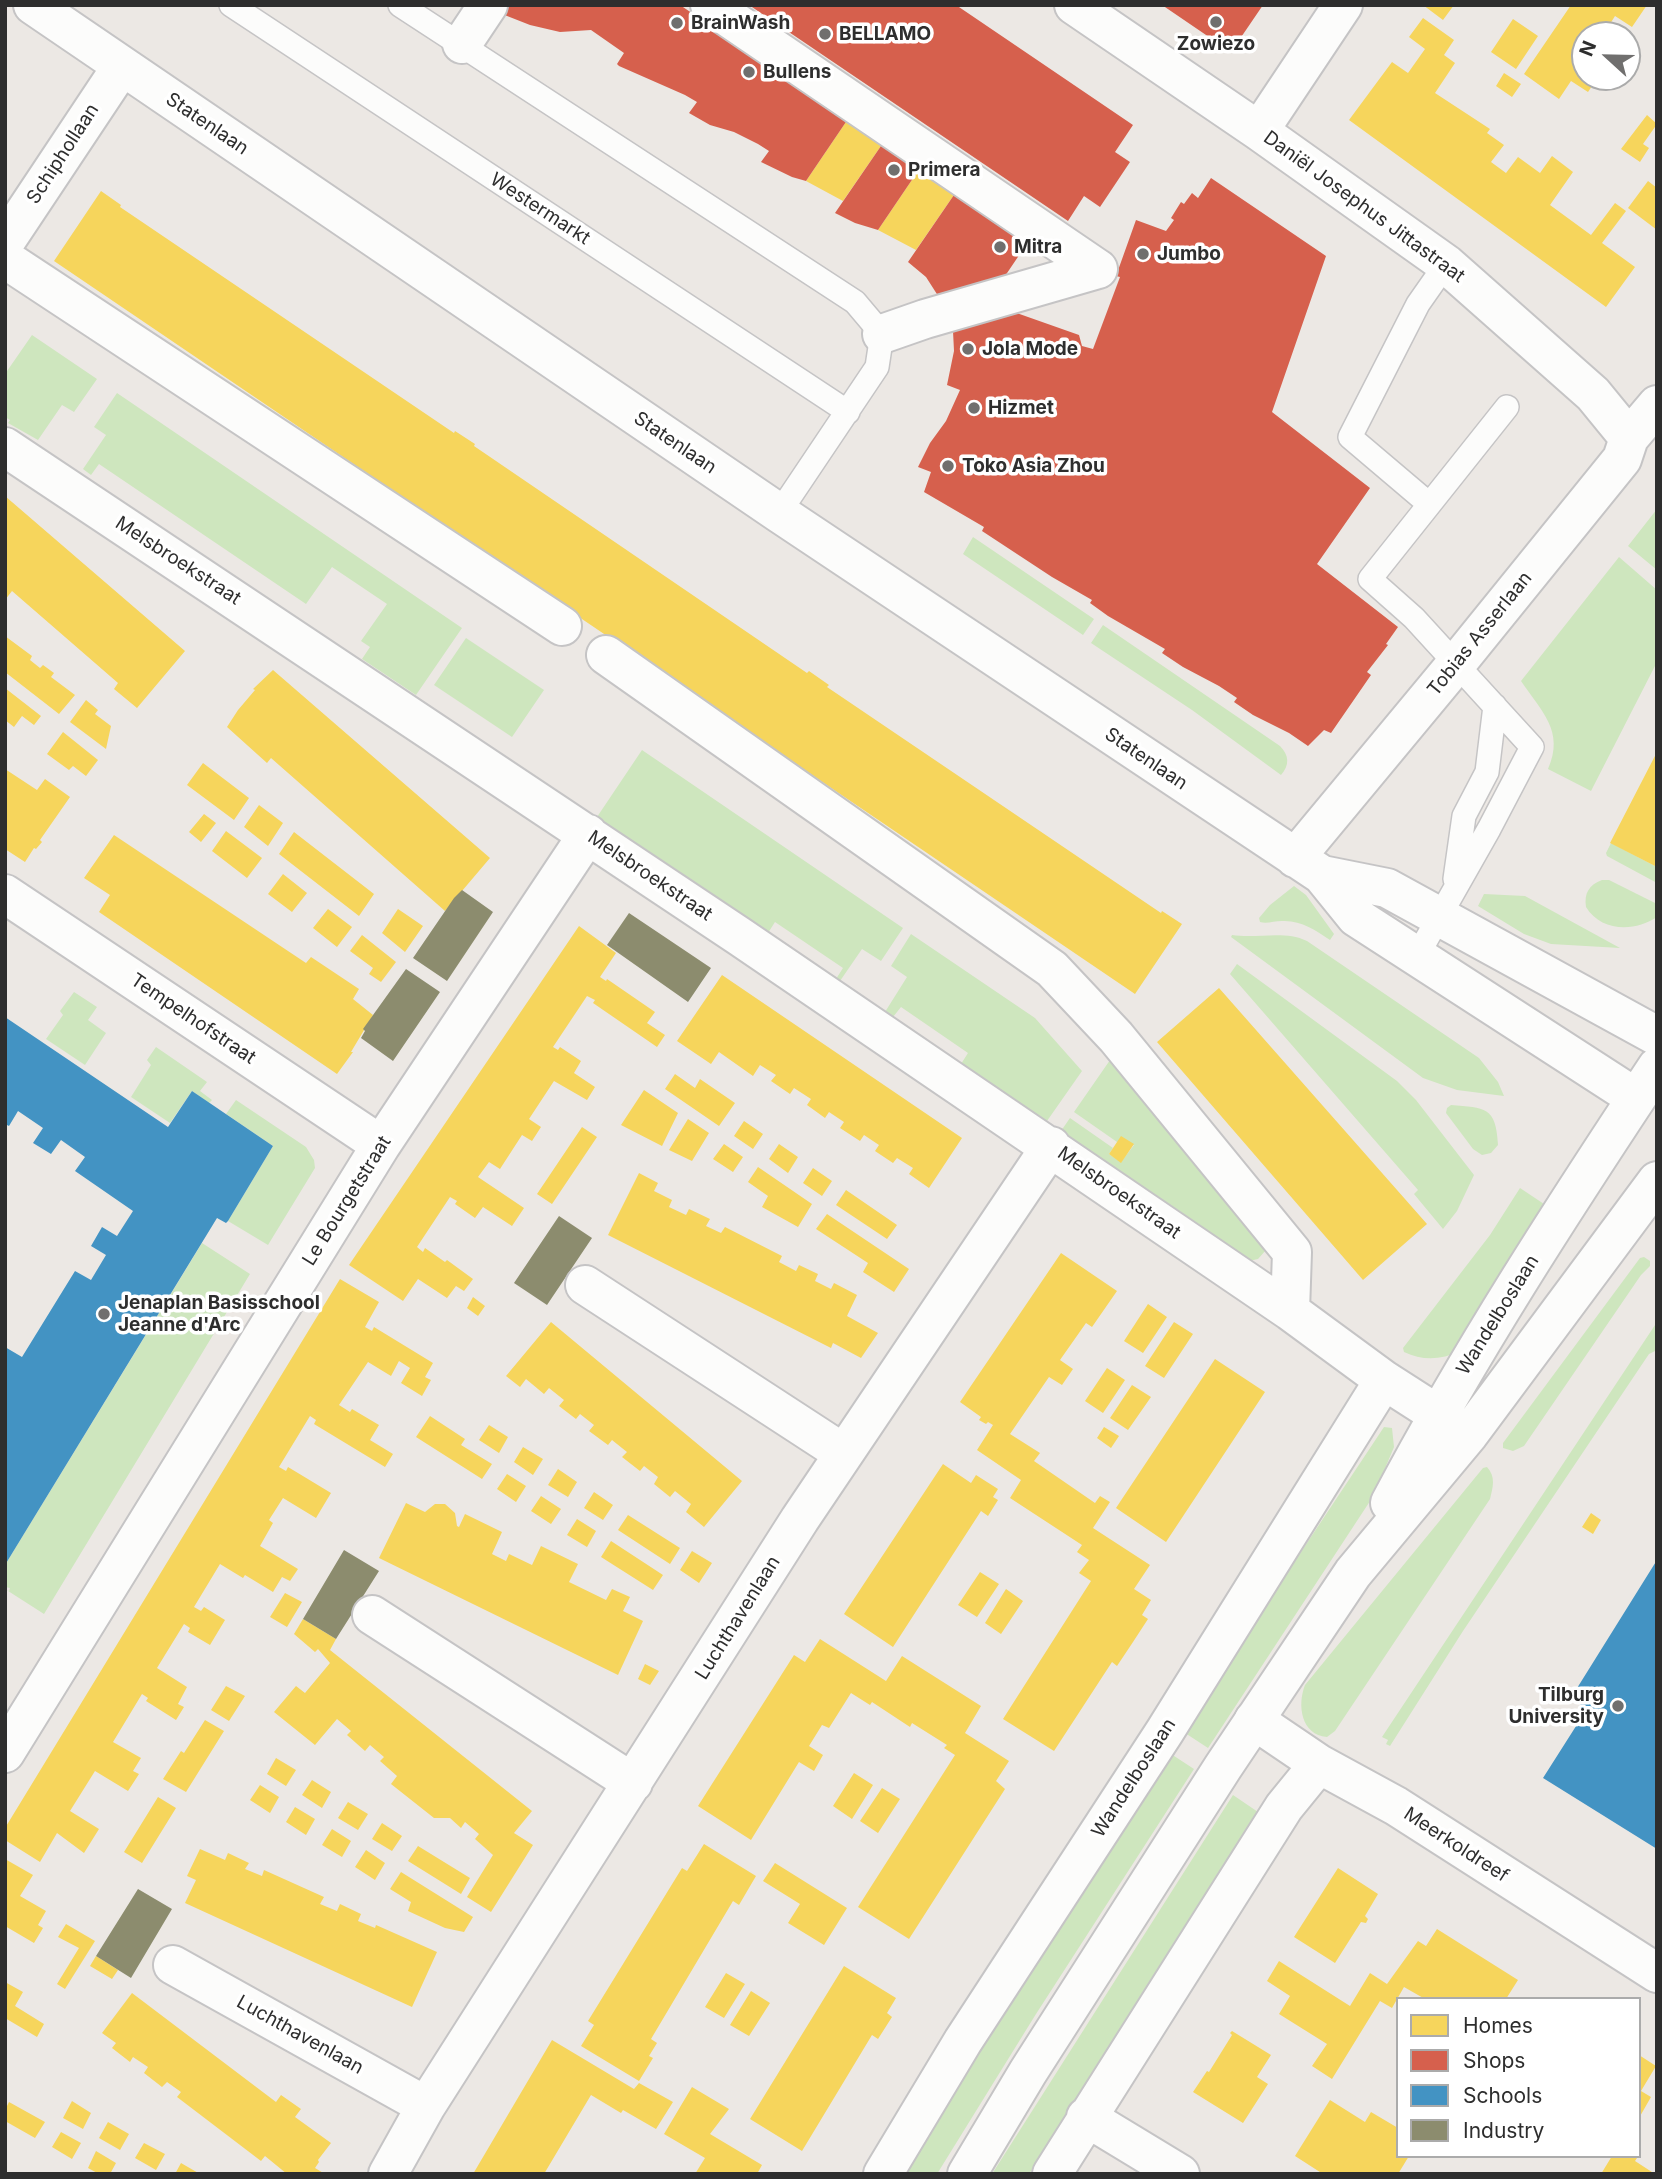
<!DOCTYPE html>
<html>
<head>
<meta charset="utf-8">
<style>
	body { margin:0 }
	#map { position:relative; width:1662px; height:2179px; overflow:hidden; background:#ece8e4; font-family:Inter,sans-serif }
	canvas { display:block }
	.frame { position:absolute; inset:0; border:7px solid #2e2e2e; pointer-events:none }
	.legend { position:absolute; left:1396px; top:1997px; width:245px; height:161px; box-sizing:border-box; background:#fff; border:2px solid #ababab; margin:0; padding:9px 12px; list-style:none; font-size:21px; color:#2e2e2e }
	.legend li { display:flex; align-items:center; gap:14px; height:35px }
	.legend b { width:35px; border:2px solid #ababab }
	.north { position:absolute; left:1571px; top:21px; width:70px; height:70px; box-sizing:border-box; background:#fff; border:2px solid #ababab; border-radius:50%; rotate:292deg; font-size:19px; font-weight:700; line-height:28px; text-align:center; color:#2e2e2e }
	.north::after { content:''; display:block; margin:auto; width:24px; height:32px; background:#706f6e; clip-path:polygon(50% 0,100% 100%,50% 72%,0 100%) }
</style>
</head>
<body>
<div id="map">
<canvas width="1662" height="2179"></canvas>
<div class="frame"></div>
<ul class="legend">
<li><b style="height:19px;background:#f6d55c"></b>Homes</li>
<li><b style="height:19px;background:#d6604d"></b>Shops</li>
<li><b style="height:19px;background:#4393c3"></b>Schools</li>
<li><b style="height:19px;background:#8c8c6e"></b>Industry</li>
</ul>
<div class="north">N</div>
</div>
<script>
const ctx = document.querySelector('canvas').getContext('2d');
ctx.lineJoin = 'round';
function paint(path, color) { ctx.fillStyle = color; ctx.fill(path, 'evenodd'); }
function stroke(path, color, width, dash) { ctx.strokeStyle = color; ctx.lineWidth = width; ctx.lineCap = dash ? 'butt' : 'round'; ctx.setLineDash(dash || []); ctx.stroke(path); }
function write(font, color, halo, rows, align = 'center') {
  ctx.font = font + ' Inter,sans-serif'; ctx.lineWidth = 7; ctx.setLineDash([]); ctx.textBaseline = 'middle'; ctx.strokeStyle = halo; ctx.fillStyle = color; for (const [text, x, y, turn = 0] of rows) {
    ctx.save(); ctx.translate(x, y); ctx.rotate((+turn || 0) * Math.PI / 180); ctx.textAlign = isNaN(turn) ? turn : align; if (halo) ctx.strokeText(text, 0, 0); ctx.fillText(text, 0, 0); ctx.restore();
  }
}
const green = new Path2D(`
	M32 335 97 379 74 412 62 405 38 440 8 423 10 420 5 417V374Z
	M117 393 462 628 416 695 362 659 370 647 361 641 387 604 332 567 306 604 99 464 91 475 83 469 106 435 94 427Z
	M1657 509V570L1628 546Z
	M973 537 1094 619 1083 635 963 554Z
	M1619 557 1657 590V662L1591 791 1548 769C1565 731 1541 711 1521 681Z
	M1103 625 1280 746C1289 755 1290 765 1281 775L1192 710 1091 643Z
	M466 638 544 690 512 737 434 685Z
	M642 750 903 928 881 961 862 949 840 981 836 979 843 968 775 922 768 933 597 817Z
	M1611 843 1657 867V883L1607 856 1606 853Z
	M1602 880H1609L1657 904V917C1635 932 1601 932 1586 907 1584 893 1589 885 1602 880Z
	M1294 886 1306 895 1334 934 1330 940C1315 930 1301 920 1282 921 1274 921 1267 924 1260 922L1259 918 1270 905Z
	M1484 894 1525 896 1620 948 1551 944 1524 934 1478 906Z
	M911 934 1035 1018 1082 1071 1047 1121 961 1064 968 1053 901 1007 893 1017 885 1012 907 977 891 966Z
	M1232 935C1257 939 1284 930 1307 941L1479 1058 1498 1082 1504 1096 1457 1090 1423 1078 1231 937Z
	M1237 964 1397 1081 1416 1100 1474 1175 1457 1211 1443 1229 1414 1194 1418 1190 1230 974Z
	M74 992 97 1007 88 1020 106 1033 85 1065 46 1039 63 1015 60 1011Z
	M156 1047 207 1082 200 1091 212 1100 209 1103 192 1091 170 1123 131 1097 151 1065 147 1060Z
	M1117 1050 1266 1250 1258 1259 1249 1261 1244 1259 1245 1256 1214 1235 1212 1237 1199 1228 1200 1225 1061 1131 1070 1118 1113 1148 1109 1154 1121 1162 1134 1145 1117 1142 1074 1112Z
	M236 1100 306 1147 314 1160 315 1168 268 1245 228 1221 273 1146 226 1114Z
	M1451 1105C1485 1108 1496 1106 1498 1145L1491 1153 1482 1155 1473 1149 1446 1113 1447 1108Z
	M1520 1188 1547 1206 1460 1351C1441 1360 1423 1361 1404 1352L1403 1348 1490 1235Z
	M202 1243 250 1274 44 1614 5 1589 9 1591 10 1588 5 1587V1565Z
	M1644 1257 1650 1261V1266L1641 1275 1524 1446 1513 1451 1503 1448V1443L1640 1258Z
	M1657 1322V1350L1649 1354 1463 1631 1390 1746 1386 1744 1388 1740 1382 1737Z
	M1384 1427 1392 1428 1394 1447 1374 1495 1208 1748 1182 1731Z
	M1487 1467C1496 1477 1493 1487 1490 1499L1335 1731 1327 1737C1301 1735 1297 1705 1305 1685L1483 1468Z
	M1168 1752 1194 1769 1036 2014 937 2174H901Z
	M1233 1795 1258 1812 1029 2174H992Z`);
const homes = new Path2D(`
	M1423 5H1454L1443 20Z
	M1571 5H1647L1632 27 1615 16 1605 32 1609 35H1585V77H1598L1588 92 1571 81 1559 99 1524 74Z
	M1423 18 1454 40 1444 55 1455 63 1435 93 1490 129 1487 133 1504 145 1491 162 1506 173 1518 157 1540 173 1552 156 1573 172 1550 205 1591 235 1615 203 1626 211 1602 243 1635 267 1606 307 1349 120 1392 62 1408 73 1425 49 1409 37Z
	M1513 19 1538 36 1516 69 1491 52Z
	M1504 73 1521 84 1512 97 1496 86Z
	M1647 115 1657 124 1643 144 1649 148 1640 162 1621 149Z
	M848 119 883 143 843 201 806 181Z
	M920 168 956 192 916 250 878 230Z
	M1648 181 1657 188V230L1628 208Z
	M101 191 121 205 120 207 454 433 455 431 475 444 474 446 807 673 809 671 829 685 827 687 1161 913 1162 911 1182 924 1135 994 54 261Z
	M5 496 185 651 137 708 114 689 118 683 12 591 5 600Z
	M5 636 32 656 30 660 40 668 43 665 54 673 51 677 75 695 59 714 5 672Z
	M273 670 490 858 445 911 271 758 267 763 227 727 238 710 255 690 253 689Z
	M5 688 41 716 34 725 22 716 14 727 5 720Z
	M86 700 98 710 95 714 111 726 106 749 70 722Z
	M63 732 98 760 86 776 73 766 69 770 47 754Z
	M1657 752V867L1610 843Z
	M203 763 249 798 234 820 187 785Z
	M5 769 37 790 45 779 70 797 40 840 42 842 36 849 34 848 25 862 5 849Z
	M259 805 283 823 268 846 244 827Z
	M204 814 216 823 201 842 189 832Z
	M226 831 262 858 247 878 212 851Z
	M294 832 374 894 359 916 279 854Z
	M114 835 306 963 311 957 359 989 353 999 373 1015 351 1052H353L337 1074 99 912 110 895 84 878Z
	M283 874 307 893 292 912 268 894Z
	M328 909 352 927 337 947 313 928Z
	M398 909 423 926 405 952 382 933Z
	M579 926 616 953 600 977 606 981 607 979 655 1012 647 1023 665 1035 657 1047 593 1003 595 1000 587 996 553 1047 558 1050 560 1047 581 1061 574 1073 595 1087 587 1100 554 1081 529 1119 541 1127 532 1141 522 1135 500 1169 489 1162 478 1177 524 1208 512 1226 483 1207 475 1218 455 1204 457 1201 450 1197 417 1247 423 1252 425 1248 445 1262 447 1260 473 1279 464 1291 456 1286 447 1298 418 1279 403 1301 349 1265Z
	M362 935 396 962 381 982 369 974 373 968 350 951Z
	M722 975 962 1138 929 1188 909 1174 913 1168 897 1158 893 1163 875 1151 879 1145 864 1135 860 1141 840 1128 844 1122 829 1112 825 1118 807 1105 811 1099 794 1088 790 1094 771 1081 776 1075 760 1065 753 1076 719 1052 711 1064 677 1041Z
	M1219 988 1427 1224 1363 1280 1157 1042Z
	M675 1074 695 1088 700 1079 735 1103 719 1126 665 1089Z
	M644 1090 678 1113 662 1146 621 1125Z
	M688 1119 709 1133 692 1161 669 1150Z
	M744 1121 763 1134 753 1149 734 1136Z
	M582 1127 597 1137 552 1204 537 1194Z
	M1121 1136 1134 1144 1121 1163 1109 1154Z
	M724 1144 743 1157 733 1172 713 1159Z
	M779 1144 798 1157 788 1173 769 1159Z
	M758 1167 812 1204 798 1227 762 1207 768 1196 748 1182Z
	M813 1168 832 1181 822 1196 803 1183Z
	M639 1173 658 1183 654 1191 672 1200 669 1207 686 1215 689 1209 710 1219 706 1226 721 1233 725 1227 782 1256 779 1262 796 1271 799 1265 818 1274 815 1281 831 1289 834 1283 857 1295 847 1316 878 1333 861 1358 833 1343 831 1348 608 1235Z
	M846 1190 897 1225 887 1239 836 1205Z
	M827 1214 909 1269 894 1292 863 1272 868 1263 816 1229Z
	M1061 1253 1117 1291 1092 1327 1086 1323 1060 1360 1073 1369 1062 1385 1049 1377 1010 1434 1040 1453 1034 1461 1095 1503 1100 1496 1110 1502 1093 1528 1150 1565 1134 1589 1151 1600 1142 1615 1148 1619 1133 1642 1117 1666 1112 1662 1054 1751 1003 1719 1091 1581 1079 1573 1089 1560 1077 1552 1082 1545 1010 1498 1021 1480 977 1450 993 1425 988 1422 986 1424 979 1420 981 1417 960 1402Z
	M340 1279 379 1302 365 1327 372 1331 374 1327 433 1363 425 1377 431 1380 422 1396 401 1383 410 1368 399 1361 391 1376 368 1362 339 1405 350 1412 352 1409 379 1425 370 1440 393 1454 385 1467 314 1424 316 1420 310 1416 279 1467 286 1471 288 1467 331 1493 316 1518 283 1498 269 1520 273 1523 260 1546 298 1569 290 1581 282 1577 273 1592 245 1575 243 1578 220 1564 194 1607 201 1611 204 1607 225 1620 210 1645 188 1632 190 1628 184 1624 157 1668 187 1687 178 1704 184 1707 176 1720 146 1701 148 1698 142 1694 113 1742 141 1758 133 1771 139 1774 128 1791 95 1771 70 1811 99 1829 84 1853 57 1833 40 1862 5 1840V1828Z
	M473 1297 485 1306 478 1316 467 1308Z
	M1148 1304 1167 1317 1143 1353 1124 1341Z
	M551 1322 742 1481 704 1527 686 1512 691 1504 675 1491 670 1497 654 1484 658 1477 644 1466 640 1471 622 1457 627 1452 612 1440 608 1445 589 1431 594 1425 580 1414 576 1419 559 1406 564 1400 549 1388 544 1394 526 1379 520 1387 506 1376Z
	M1174 1322 1193 1334 1164 1378 1145 1366Z
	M1215 1359 1265 1392 1166 1542 1116 1508Z
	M1107 1368 1125 1380 1103 1413 1085 1401Z
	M1132 1385 1151 1397 1128 1430 1110 1418Z
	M430 1416 465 1439 461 1445 492 1464 482 1479 416 1437Z
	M489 1425 508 1437 499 1453 479 1440Z
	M1104 1427 1119 1436 1111 1448 1097 1438Z
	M523 1447 543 1459 533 1475 514 1462Z
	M943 1464 971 1483 976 1475 998 1489 993 1497 998 1500 988 1516 981 1511 893 1647 844 1614Z
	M558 1469 577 1482 568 1497 548 1485Z
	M507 1474 526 1486 516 1502 497 1489Z
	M594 1492 613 1505 603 1520 584 1508Z
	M541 1496 561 1509 551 1524 531 1511Z
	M406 1503 425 1512 435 1504H445L455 1513 457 1526 459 1527 465 1514 502 1532 492 1554 506 1561 509 1554 532 1565 541 1546 578 1564 569 1582 606 1600 612 1589 630 1597 623 1611 643 1621 618 1675 379 1558Z
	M1591 1513 1601 1520 1593 1534 1582 1527Z
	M628 1515 680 1548 670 1564 618 1530Z
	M577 1519 596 1531 587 1547 567 1535Z
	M611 1541 663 1575 653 1590 601 1557Z
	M692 1551 712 1563 699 1583 680 1570Z
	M980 1572 999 1584 977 1617 958 1605Z
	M1006 1589 1023 1601 1001 1634 985 1623Z
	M285 1593 302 1602 287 1627 270 1617Z
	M303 1619 336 1639 330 1650 532 1811 514 1833 533 1845 491 1912 467 1897 493 1855 475 1839 479 1834 465 1822 461 1828 450 1818H434L391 1784 397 1776 380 1761 384 1757 370 1745 365 1751 347 1735 351 1731 337 1719 315 1745 274 1712 296 1686 305 1693 330 1663 318 1649 315 1652 294 1634Z
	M820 1639 886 1681 902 1656 981 1706 965 1733 1009 1761 996 1781 1005 1789 909 1939 858 1907 955 1755 944 1748 947 1745 912 1723 910 1727 872 1702 870 1705 851 1693 829 1728 822 1725 809 1746 823 1755 814 1771 799 1762 751 1840 698 1806 794 1655 805 1662Z
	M645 1664 659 1671 650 1685 638 1679Z
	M226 1686 245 1696 229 1721 211 1710Z
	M205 1720 224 1731 186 1792 163 1779 181 1751 184 1753Z
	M276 1758 296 1770 286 1786 267 1774Z
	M854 1773 873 1785 852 1819 833 1806Z
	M312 1780 331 1792 322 1808 302 1795Z
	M260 1785 279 1797 270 1813 250 1800Z
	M882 1788 900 1799 878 1833 860 1821Z
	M158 1797 176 1808 142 1863 124 1852Z
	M348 1802 368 1814 358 1830 338 1818Z
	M295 1807 315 1819 306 1835 286 1822Z
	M382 1823 402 1836 392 1851 372 1839Z
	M332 1829 351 1841 342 1857 322 1845Z
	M704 1844 756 1876 739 1905 733 1901 651 2039 657 2043 649 2056 653 2058 639 2081 581 2046 594 2025 588 2021 682 1868 687 1871Z
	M418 1846 470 1878 461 1894 408 1861Z
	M200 1849 225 1860 228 1853 249 1863 245 1869 262 1876 264 1870 324 1897 320 1904 337 1911 340 1904 361 1914 358 1921 375 1928 376 1925 437 1952 412 2007 185 1903 196 1880 187 1876Z
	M366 1850 385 1863 375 1880 355 1867Z
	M5 1859 33 1875 20 1896 46 1911 38 1925 43 1928 34 1943 5 1926Z
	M775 1863 847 1908 824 1945 788 1923 800 1904 763 1881Z
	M1338 1868 1378 1894 1365 1916 1368 1919 1366 1923 1361 1922 1335 1963 1294 1937Z
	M401 1872 473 1917 464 1932 445 1928 408 1911 411 1902 390 1889Z
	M66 1924 95 1941 65 1989 57 1984 79 1948 58 1937Z
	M1437 1929 1518 1980 1506 1999H1425L1404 1987 1392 2008 1380 2001 1332 2079 1312 2066 1327 2044 1279 2014 1290 1996 1267 1981 1279 1961 1350 2006 1370 1973 1387 1984 1418 1941 1426 1946Z
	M96 1956 118 1970 112 1979 90 1966Z
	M844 1966 896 1998 887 2013 892 2017 878 2039 872 2035 802 2151 750 2119Z
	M726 1973 745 1984 724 2018 705 2007Z
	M5 1982 23 1992 15 2006 44 2024 37 2037 5 2018Z
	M751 1991 770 2003 749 2036 730 2025Z
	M132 1993 276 2102 281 2095 301 2109 295 2117 331 2143 318 2160 319 2162 315 2168 325 2174H287L265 2156 261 2161 177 2097 181 2092 167 2082 162 2087 144 2073 148 2067 133 2057 130 2062 112 2048 116 2043 102 2033Z
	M1232 2031 1271 2055 1257 2077 1268 2084 1243 2123 1193 2092 1207 2071 1209 2072 1232 2035 1230 2033Z
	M552 2040 634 2089 639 2083 673 2102 656 2129 623 2110 621 2113 591 2095 544 2174H473Z
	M1639 2055 1656 2066 1641 2091 1651 2097 1639 2118Z
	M692 2087 729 2109 710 2134 762 2165 757 2174H695L705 2158 664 2134Z
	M1330 2100 1365 2122 1371 2112 1398 2128V2156H1409L1398 2174H1323L1295 2156Z
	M72 2101 91 2113 83 2129 63 2118Z
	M9 2102 45 2122 35 2138 5 2121V2110Z
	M108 2122 129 2134 120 2150 99 2138Z
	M61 2132 81 2143 72 2159 52 2147Z
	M144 2143 165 2154 156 2170 135 2158Z
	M96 2151 116 2163 110 2174H99L88 2168Z
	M1612 2156H1635L1637 2158 1635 2161 1655 2174H1601Z
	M181 2163 200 2174H175Z`);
const shops = new Path2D(`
	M507 5H680L848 119 806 181 792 177 761 162 769 151 758 144 734 132 710 125 689 113 697 102 685 95 619 66 617 64 624 53 591 30 560 32 530 25 502 14Z
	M749 5H956L1133 125 1115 152 1130 162 1100 207 1084 196 1068 221Z
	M1162 5H1263L1231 52Z
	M883 143 920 168 878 230 855 223 835 213Z
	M1211 178 1326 256 1272 412 1370 488 1317 564 1398 627 1386 644 1388 645 1367 672 1371 675 1331 733 1324 730 1308 746 1289 733 1253 715 1234 702 1237 698 1219 686 1183 667 1162 653 1165 649 1108 616 1090 603 1092 600 1052 577 982 531 984 527 924 492 931 472 918 467 930 443 946 421 960 390 947 385 954 351 953 331 1011 311 1079 335 1082 346 1093 349 1120 277 1116 276 1136 220 1166 231 1174 220 1171 218 1181 202 1184 204 1192 193 1198 198Z
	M956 192 1028 242 1001 282 942 302 926 277 908 262Z`);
const schools = new Path2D(`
	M5 1017 168 1127 192 1091 273 1146 228 1221 226 1223 217 1218 5 1565V1347L22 1357 75 1271 91 1280 106 1255 91 1246 102 1227 117 1236 133 1211 75 1171 85 1157 61 1140 51 1154 33 1143 43 1128 18 1111 9 1126 5 1124Z
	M1657 1560V1849L1543 1778 1578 1723 1576 1712 1584 1699 1574 1693Z`);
const industry = new Path2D(`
	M462 890 493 912 447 981 413 958 454 898Z
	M629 913 711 968 688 1002 607 945Z
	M406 969 440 992 393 1061 361 1038 365 1031 363 1029Z
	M559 1216 592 1238 547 1305 514 1283Z
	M344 1550 379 1571 336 1639 303 1619Z
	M138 1889 172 1909 131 1978 96 1956Z`);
const lane = new Path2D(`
	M231 5 848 412
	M400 5 855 302 882 334 877 367 779 513
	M1429 504 1350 437 1418 304 1446 264
	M1455 879 1464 816 1487 772 1495 706
	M1417 956 1489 829 1532 747 1414 618 1370 579 1507 407`);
const street = new Path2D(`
	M33 5 779 513 1322 875 1356 917 1636 1098
	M710 5 1098 269
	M1074 5 1259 131 1446 264 1593 394 1629 438
	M462 44 488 5
	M1259 131 1343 5
	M5 242 122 66
	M5 259 562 626
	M882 334 925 319 1098 269
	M5 447 739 936 1290 1311 1384 1380 1465 1432
	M606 655 1052 969 1116 1037 1292 1252 1290 1311
	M1295 858 1456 664 1622 459 1629 438 1657 405
	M1322 875 1387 888 1657 1036
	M5 894 381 1145
	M585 1285 843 1453
	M372 1615 633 1783
	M1254 1720 1319 1764 1396 1806 1657 1973
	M5 1753 381 1145 588 834
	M173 1965 426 2106
	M1086 2117 1180 2174
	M388 2174 426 2106 800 1519 1051 1146
	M883 2174 963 2041 1165 1731 1384 1380
	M1052 2174 1284 1807 1319 1764`);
const secondary = new Path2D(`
	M1390 1503C1470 1352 1563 1209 1657 1067
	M967 2174 1028 2072 1223 1767 1353 1573 1469 1434 1657 1181`);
const markers = [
	[1216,22,7,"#706f6e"],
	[677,23,7,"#706f6e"],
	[825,34,7,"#706f6e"],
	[749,72,7,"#706f6e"],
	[894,170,7,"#706f6e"],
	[1000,247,7,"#706f6e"],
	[1143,254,7,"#706f6e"],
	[968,349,7,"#706f6e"],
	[974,408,7,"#706f6e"],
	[948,466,7,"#706f6e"],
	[104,1314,7,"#706f6e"],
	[1618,1706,7,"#706f6e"]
];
const poiNames = [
	["BrainWash",691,23],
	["BELLAMO",839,34],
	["Zowiezo",1216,44,"center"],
	["Bullens",763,72],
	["Primera",908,170],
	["Mitra",1014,247],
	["Jumbo",1157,254],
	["Jola Mode",982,349],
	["Hizmet",988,408],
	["Toko Asia Zhou",962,466],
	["Jenaplan Basisschool",118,1303],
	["Jeanne d'Arc",118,1325],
	["Tilburg",1604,1695,"right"],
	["University",1604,1717,"right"]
];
const streetNames = [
	["Statenlaan",207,124,34],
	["Schiphollaan",63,154,-57],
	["Daniël Josephus Jittastraat",1364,207,36],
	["Westermarkt",540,209,33],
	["Statenlaan",675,443,34],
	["Melsbroekstraat",178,561,33],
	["Tobias Asserlaan",1480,634,-51],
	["Statenlaan",1146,759,34],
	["Melsbroekstraat",650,876,34],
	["Tempelhofstraat",193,1019,34],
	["Melsbroekstraat",1119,1193,35],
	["Le Bourgetstraat",347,1201,-58],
	["Wandelboslaan",1498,1315,-58],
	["Luchthavenlaan",738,1618,-58],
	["Wandelboslaan",1134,1778,-57],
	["Meerkoldreef",1456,1845,33],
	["Luchthavenlaan",300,2035,29]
];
paint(green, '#cee6be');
paint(homes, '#f6d55c');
paint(shops, '#d6604d');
paint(schools, '#4393c3');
paint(industry, '#8c8c6e');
stroke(lane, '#c5c4c5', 26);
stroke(street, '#c5c4c5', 42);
stroke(secondary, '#c5c4c5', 42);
stroke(lane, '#fcfcfb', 23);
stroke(street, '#fcfcfb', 38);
stroke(secondary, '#fcfcfb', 38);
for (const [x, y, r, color] of markers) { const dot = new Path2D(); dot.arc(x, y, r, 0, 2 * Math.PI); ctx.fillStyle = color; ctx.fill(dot); stroke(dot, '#fff', 2.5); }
write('bold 19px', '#2e2e2e', '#fff', poiNames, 'left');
write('19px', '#2e2e2e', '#fff', streetNames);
</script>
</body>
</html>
